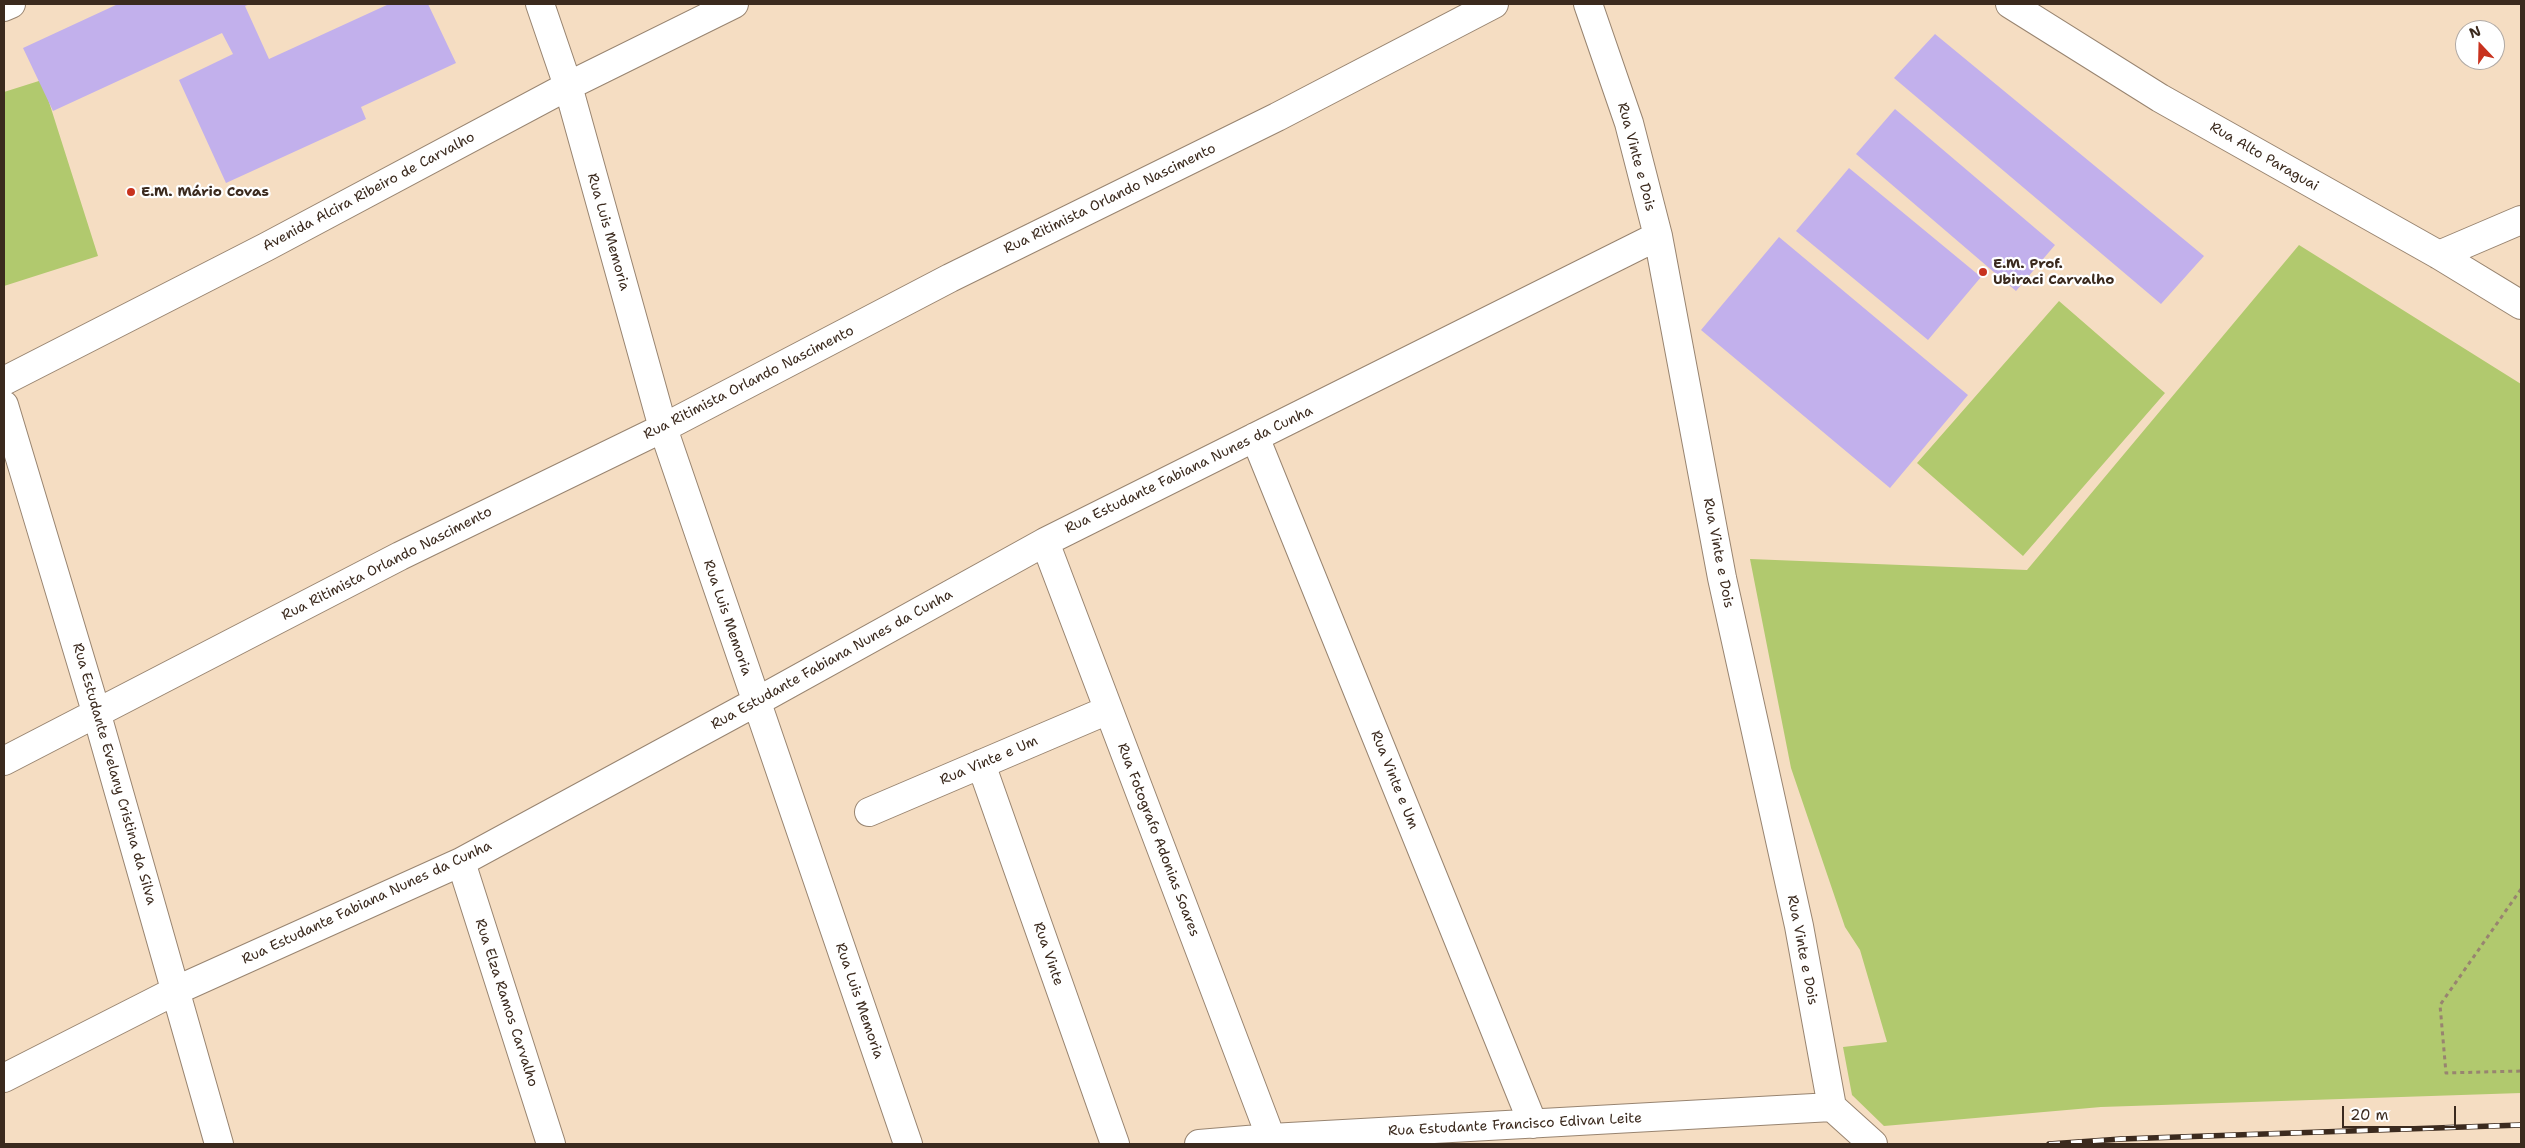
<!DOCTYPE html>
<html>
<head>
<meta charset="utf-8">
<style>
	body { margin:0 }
	#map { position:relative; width:2525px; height:1148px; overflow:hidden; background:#f5ddc2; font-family:"Shantell Sans",sans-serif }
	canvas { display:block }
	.frame { position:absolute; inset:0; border:5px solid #3b2a1e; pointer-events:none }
	.north { position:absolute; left:2455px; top:20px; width:50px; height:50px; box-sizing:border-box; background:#fff; border:1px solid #b1aaa5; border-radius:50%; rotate:339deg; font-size:14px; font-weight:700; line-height:20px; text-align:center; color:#3b2a1e }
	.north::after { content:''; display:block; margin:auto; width:18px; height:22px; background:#c8321e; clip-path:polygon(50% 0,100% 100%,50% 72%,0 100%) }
	.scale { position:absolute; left:2342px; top:1106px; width:114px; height:22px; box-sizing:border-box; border:2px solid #3b2a1e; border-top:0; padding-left:6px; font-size:15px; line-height:18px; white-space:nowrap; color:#3b2a1e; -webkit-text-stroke:4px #fff; paint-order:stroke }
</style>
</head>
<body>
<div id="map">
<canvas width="2525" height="1148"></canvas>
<div class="frame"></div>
<div class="north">N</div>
<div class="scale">20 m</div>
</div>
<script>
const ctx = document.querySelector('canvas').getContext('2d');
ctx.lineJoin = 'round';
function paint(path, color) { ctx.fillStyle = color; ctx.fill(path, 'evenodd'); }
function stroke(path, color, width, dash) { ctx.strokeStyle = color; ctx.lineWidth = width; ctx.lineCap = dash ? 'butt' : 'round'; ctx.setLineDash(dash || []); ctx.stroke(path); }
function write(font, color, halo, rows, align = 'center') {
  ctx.font = font + ' "Shantell Sans",sans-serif'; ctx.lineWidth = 4.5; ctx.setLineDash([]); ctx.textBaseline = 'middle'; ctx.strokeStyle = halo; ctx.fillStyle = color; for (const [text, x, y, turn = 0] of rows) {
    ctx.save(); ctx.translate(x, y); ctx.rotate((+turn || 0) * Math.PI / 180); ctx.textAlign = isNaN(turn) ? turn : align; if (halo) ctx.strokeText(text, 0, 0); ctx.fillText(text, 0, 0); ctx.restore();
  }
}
const green = new Path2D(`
	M42 80 98 256 4 286V92Z
	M2299 245 2521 384V1093L2101 1107 1884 1126 1852 1095 1843 1047 1887 1042 1860 950 1845 927 1791 768 1750 559 2027 570Z
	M2059 301 2165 393 2023 556 1917 463Z`);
const building = new Path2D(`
	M118 4H250L245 6 269 59 389 4H428L456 63 361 107 366 119 226 183 179 80 233 54 222 33 53 111 23 48Z
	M1935 34 2204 256 2161 304 1894 78Z
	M1895 109 2055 245 2016 291 1856 154Z
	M1849 168 1981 277 1928 340 1796 231Z
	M1779 237 1968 395 1890 488 1701 330Z`);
const path = new Path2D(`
	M2521 889 2440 1005 2446 1073 2521 1071`);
const minor = new Path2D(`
	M540 4 568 86 663 428 908 1144
	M1588 4 1629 123 1658 236 1722 578 1799 926 1832 1107
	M2010 4 2160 98 2439 255 2521 305
	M4 7 11 4
	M2439 255 2521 220
	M4 381 266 247 568 86 734 4
	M4 405 97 715 219 1144
	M1255 437 1533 1124
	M1045 542 1271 1138
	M4 761 400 556 663 428 950 278 1277 117 1494 4
	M981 764 1115 1144
	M869 812 1108 710
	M461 862 551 1144
	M4 1078 177 990 461 862 756 702 1045 542 1658 236
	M1832 1107 1873 1144
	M1199 1144 1271 1138 1832 1107`);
const rail = new Path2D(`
	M2049 1144 2121 1139 2521 1125`);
const markers = [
	[131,192,5,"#c8321e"],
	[1983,272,5,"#c8321e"]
];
const streetNames = [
	["Rua Vinte e Dois",1636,157,75],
	["Rua Alto Paraguai",2264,157,30],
	["Avenida Alcira Ribeiro de Carvalho",369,192,-28],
	["Rua Ritimista Orlando Nascimento",1110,199,-26],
	["Rua Luis Memoria",608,232,74],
	["Rua Ritimista Orlando Nascimento",749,383,-27],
	["Rua Estudante Fabiana Nunes da Cunha",1189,470,-26],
	["Rua Vinte e Dois",1718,553,79],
	["Rua Ritimista Orlando Nascimento",387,564,-27],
	["Rua Luis Memoria",727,618,71],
	["Rua Estudante Fabiana Nunes da Cunha",832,660,-29],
	["Rua Vinte e Um",989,761,-23],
	["Rua Estudante Evelany Cristina da Silva",114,774,74],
	["Rua Vinte e Um",1394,780,68],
	["Rua Fotografo Adonias Soares",1158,840,69],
	["Rua Estudante Fabiana Nunes da Cunha",367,903,-25],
	["Rua Vinte e Dois",1802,950,79],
	["Rua Vinte",1048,954,71],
	["Rua Luis Memoria",859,1001,71],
	["Rua Elza Ramos Carvalho",506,1003,72],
	["Rua Estudante Francisco Edivan Leite",1515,1125,-3]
];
const poiNames = [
	["E.M. Mário Covas",141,192],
	["E.M. Prof.",1993,264],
	["Ubiraci Carvalho",1993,280]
];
paint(green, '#b1c96e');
paint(building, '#c2b0ec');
stroke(minor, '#988470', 30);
stroke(path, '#988470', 3, [4, 4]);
stroke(minor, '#fff', 28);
stroke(rail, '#3b2a1e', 5.5);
stroke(rail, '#fff', 4, [11]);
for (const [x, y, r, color] of markers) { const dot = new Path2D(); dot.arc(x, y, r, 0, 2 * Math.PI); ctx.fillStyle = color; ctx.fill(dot); stroke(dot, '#fff', 2); }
write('14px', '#3b2a1e', '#fff', streetNames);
write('bold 14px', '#3b2a1e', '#fff', poiNames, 'left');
</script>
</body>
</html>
